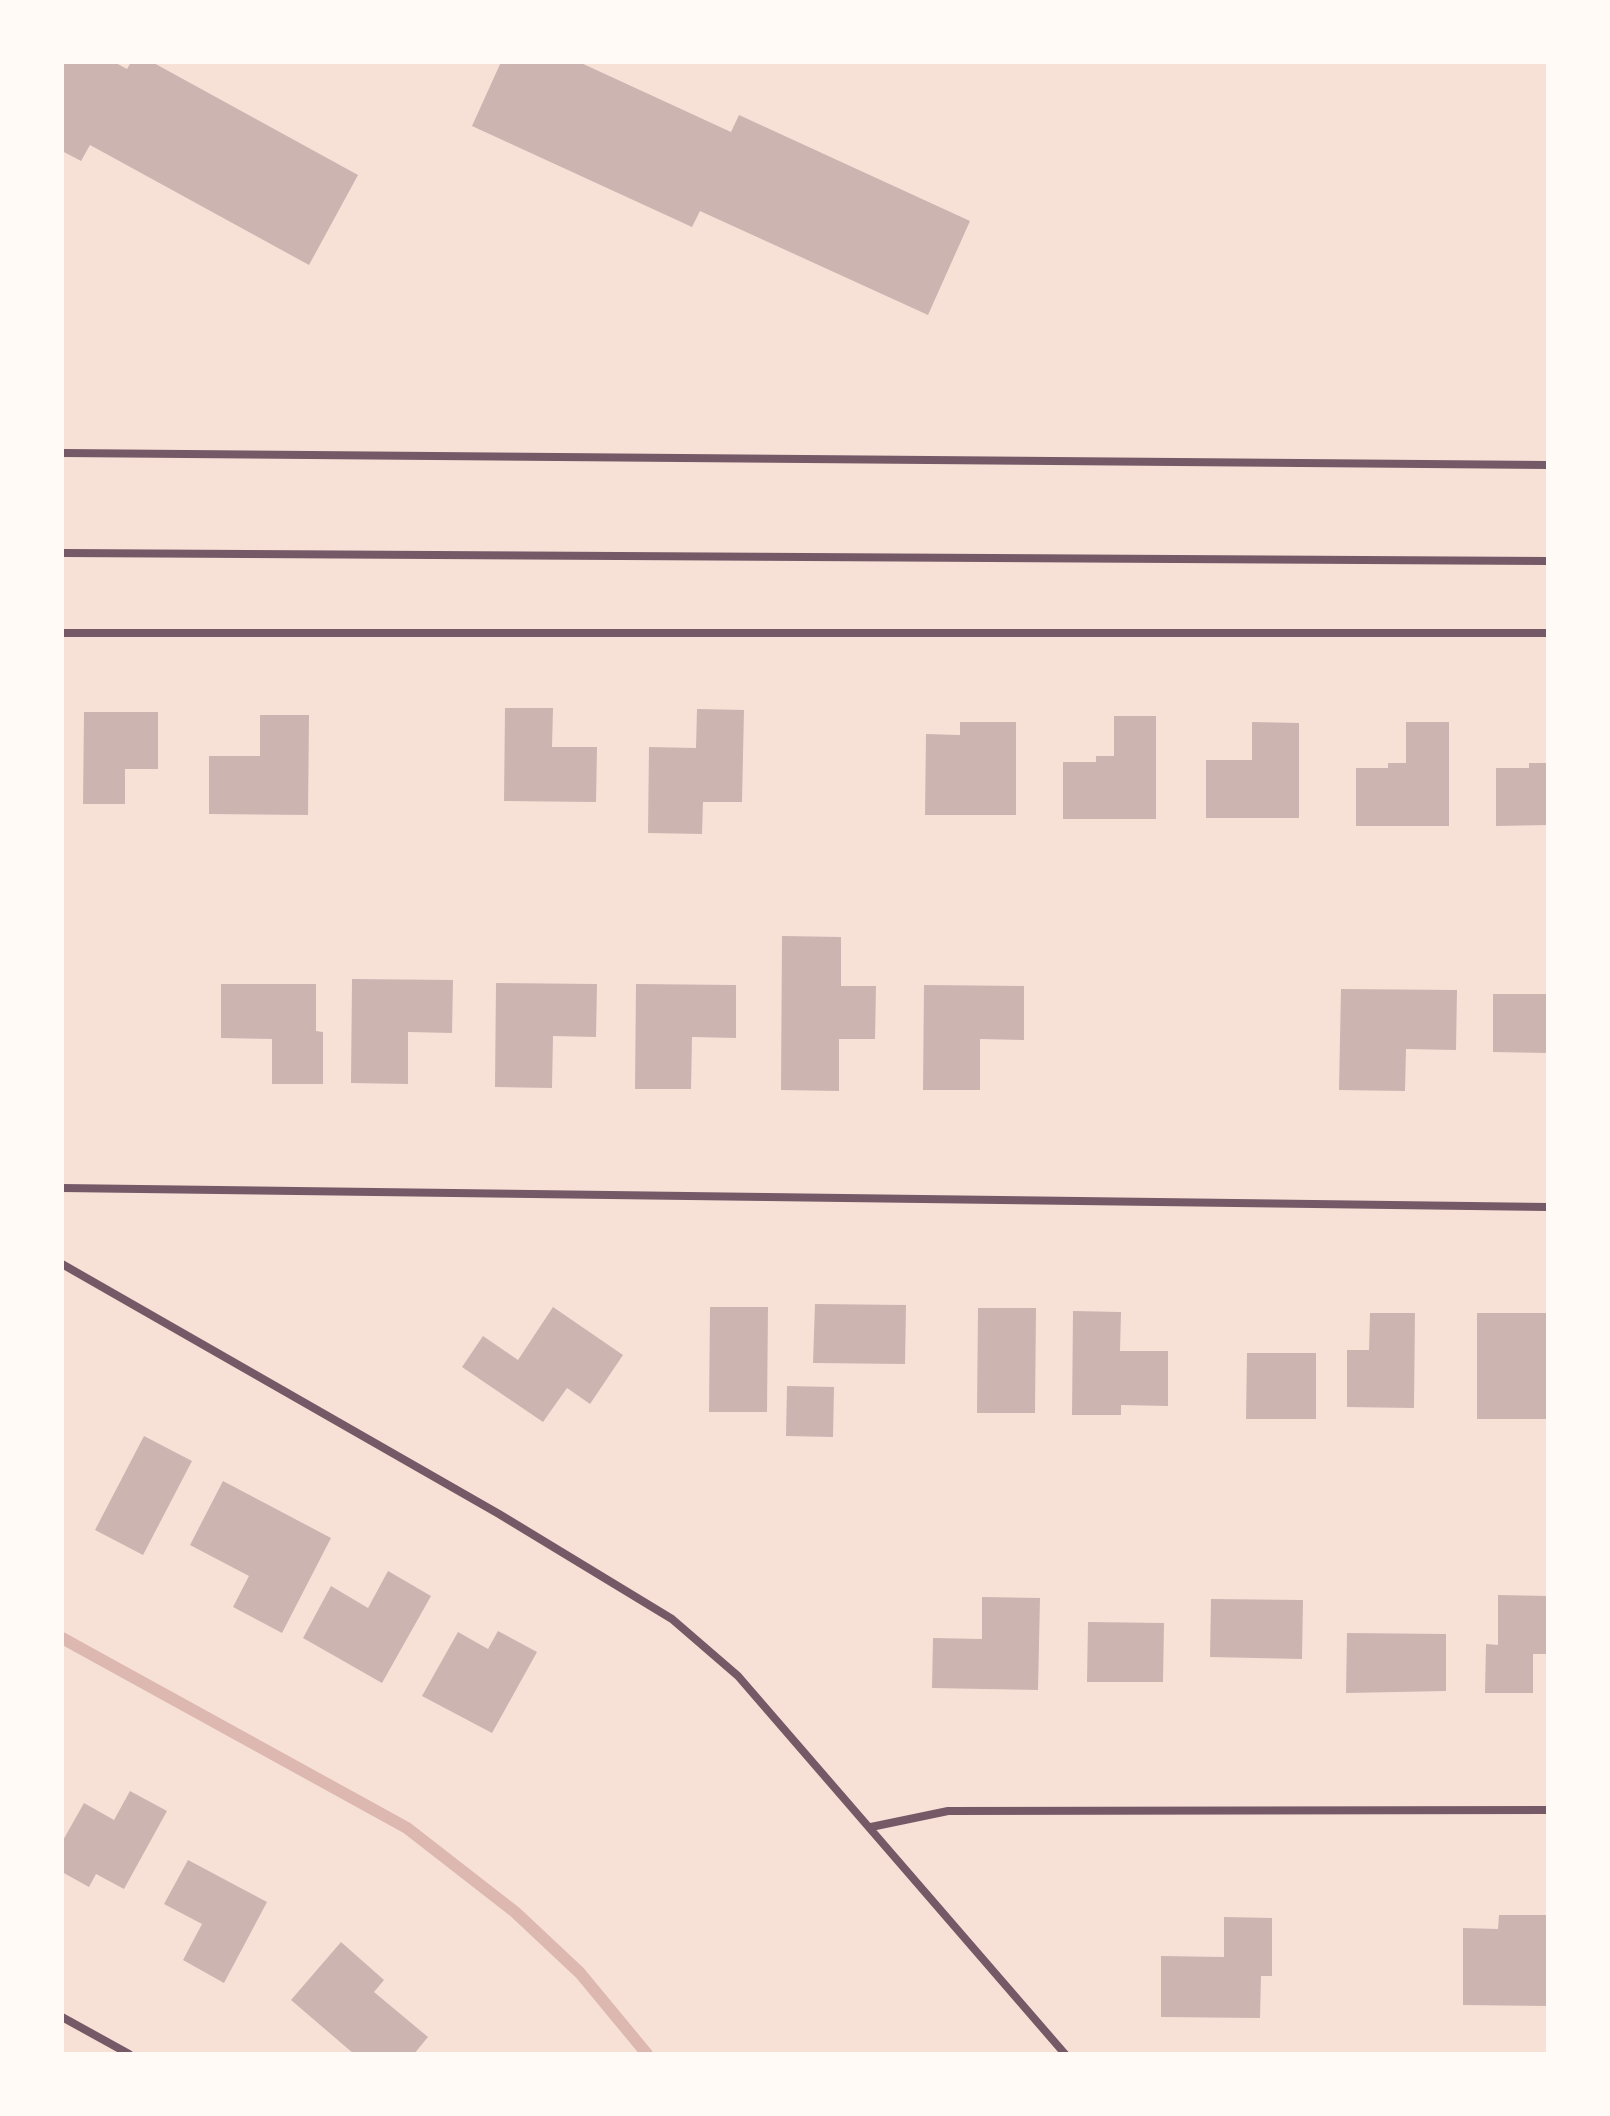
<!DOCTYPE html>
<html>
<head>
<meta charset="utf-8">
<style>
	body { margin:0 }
	#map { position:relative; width:1610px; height:2116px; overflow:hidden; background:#f7e1d7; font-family:"Fira Sans",sans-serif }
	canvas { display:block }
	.frame { position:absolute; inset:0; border:64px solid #fffaf5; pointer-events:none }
</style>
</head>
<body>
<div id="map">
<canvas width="1610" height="2116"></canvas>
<div class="frame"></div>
</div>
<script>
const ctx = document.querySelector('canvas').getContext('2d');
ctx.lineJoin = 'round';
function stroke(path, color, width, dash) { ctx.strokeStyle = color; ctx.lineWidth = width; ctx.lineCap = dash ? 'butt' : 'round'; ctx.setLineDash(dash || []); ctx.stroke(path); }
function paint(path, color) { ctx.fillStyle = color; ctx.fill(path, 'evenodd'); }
const stream = new Path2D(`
	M62 1638 407 1828 515 1912 580 1973 647 2054`);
const building = new Path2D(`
	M62 62H114L127 69 131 62H152L358 175 309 265 90 145 81 161 62 151Z
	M501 62H579L731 132 739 115 970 221 928 315 700 211 692 227 472 126Z
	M505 708H553L552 747H597L596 802 504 801Z
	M697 709 744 710 742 802H703L702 834 648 833 649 747 696 748Z
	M84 712H158V769H125V804H83Z
	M260 715H309L308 815 209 814V756H260Z
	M1114 716H1156V819H1063V762H1096V756H1114Z
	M960 722H1016V815H925L926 734 960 735Z
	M1252 722 1299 723V818H1206V760H1252Z
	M1406 722H1449V826H1356V768H1388V763H1406Z
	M1529 763H1548V825L1496 826V768H1529Z
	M782 936 841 937V986H876L875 1039H839V1091L781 1090Z
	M352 979 453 980 452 1033 408 1032V1084L351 1083Z
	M496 983 597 984 596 1037 553 1036 552 1088 495 1087Z
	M221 984H316V1031L323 1032V1084H272V1039L221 1038Z
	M636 984 736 985V1038L692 1037 691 1089H635Z
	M924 985 1024 986V1040L980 1039V1090H923Z
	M1341 989 1457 990 1456 1050 1406 1049 1405 1091 1339 1090Z
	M1493 994H1548V1053L1493 1052Z
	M815 1304 906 1305 905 1364 813 1363Z
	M553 1307 623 1355 590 1404 567 1388 543 1422 462 1367 483 1336 518 1360Z
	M710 1307H768L767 1412H709Z
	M978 1308H1036L1035 1413H977Z
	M1073 1311 1121 1312 1120 1351H1168V1406L1121 1405V1415H1072Z
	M1370 1313H1415L1414 1408 1347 1407V1350H1369Z
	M1477 1313H1548V1419H1477Z
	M1247 1353H1316V1419H1246Z
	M787 1386 834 1387 833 1437 786 1436Z
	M144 1436 192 1461 143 1555 95 1530Z
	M223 1481 331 1538 282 1633 233 1607 249 1576 190 1545Z
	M388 1571 431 1596 382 1683 303 1638 331 1586 368 1608Z
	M1498 1595 1548 1596V1654H1533V1693H1485L1486 1644 1498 1645Z
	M982 1597 1040 1598 1038 1690 932 1688 933 1638 982 1639Z
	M1211 1599 1303 1600 1302 1659 1210 1657Z
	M1088 1622 1164 1623 1163 1682H1087Z
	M498 1631 537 1652 492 1733 422 1696 458 1632 488 1649Z
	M1347 1633 1446 1634V1691L1346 1693Z
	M130 1791 167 1811 124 1889 96 1874 89 1887 62 1872V1842L84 1803 114 1820Z
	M188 1860 267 1902 224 1983 183 1960 202 1924 164 1904Z
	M1499 1915H1548V2006L1463 2005V1928L1498 1929Z
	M1224 1917 1272 1918V1976H1261L1260 2018 1161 2017V1956L1224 1957Z
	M341 1942 384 1980 374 1992 428 2037 414 2054H354L291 2000Z`);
const minor = new Path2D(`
	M62 453 1548 465
	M62 553 1548 561
	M62 633H1548
	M62 1188 1548 1207
	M62 1264 499 1514 672 1619 738 1676 1065 2054
	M871 1827 948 1811 1548 1810
	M62 2017 129 2054`);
stroke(stream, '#dcb8b0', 12);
paint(building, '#ccb4b1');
stroke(minor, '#755966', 8);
</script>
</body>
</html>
